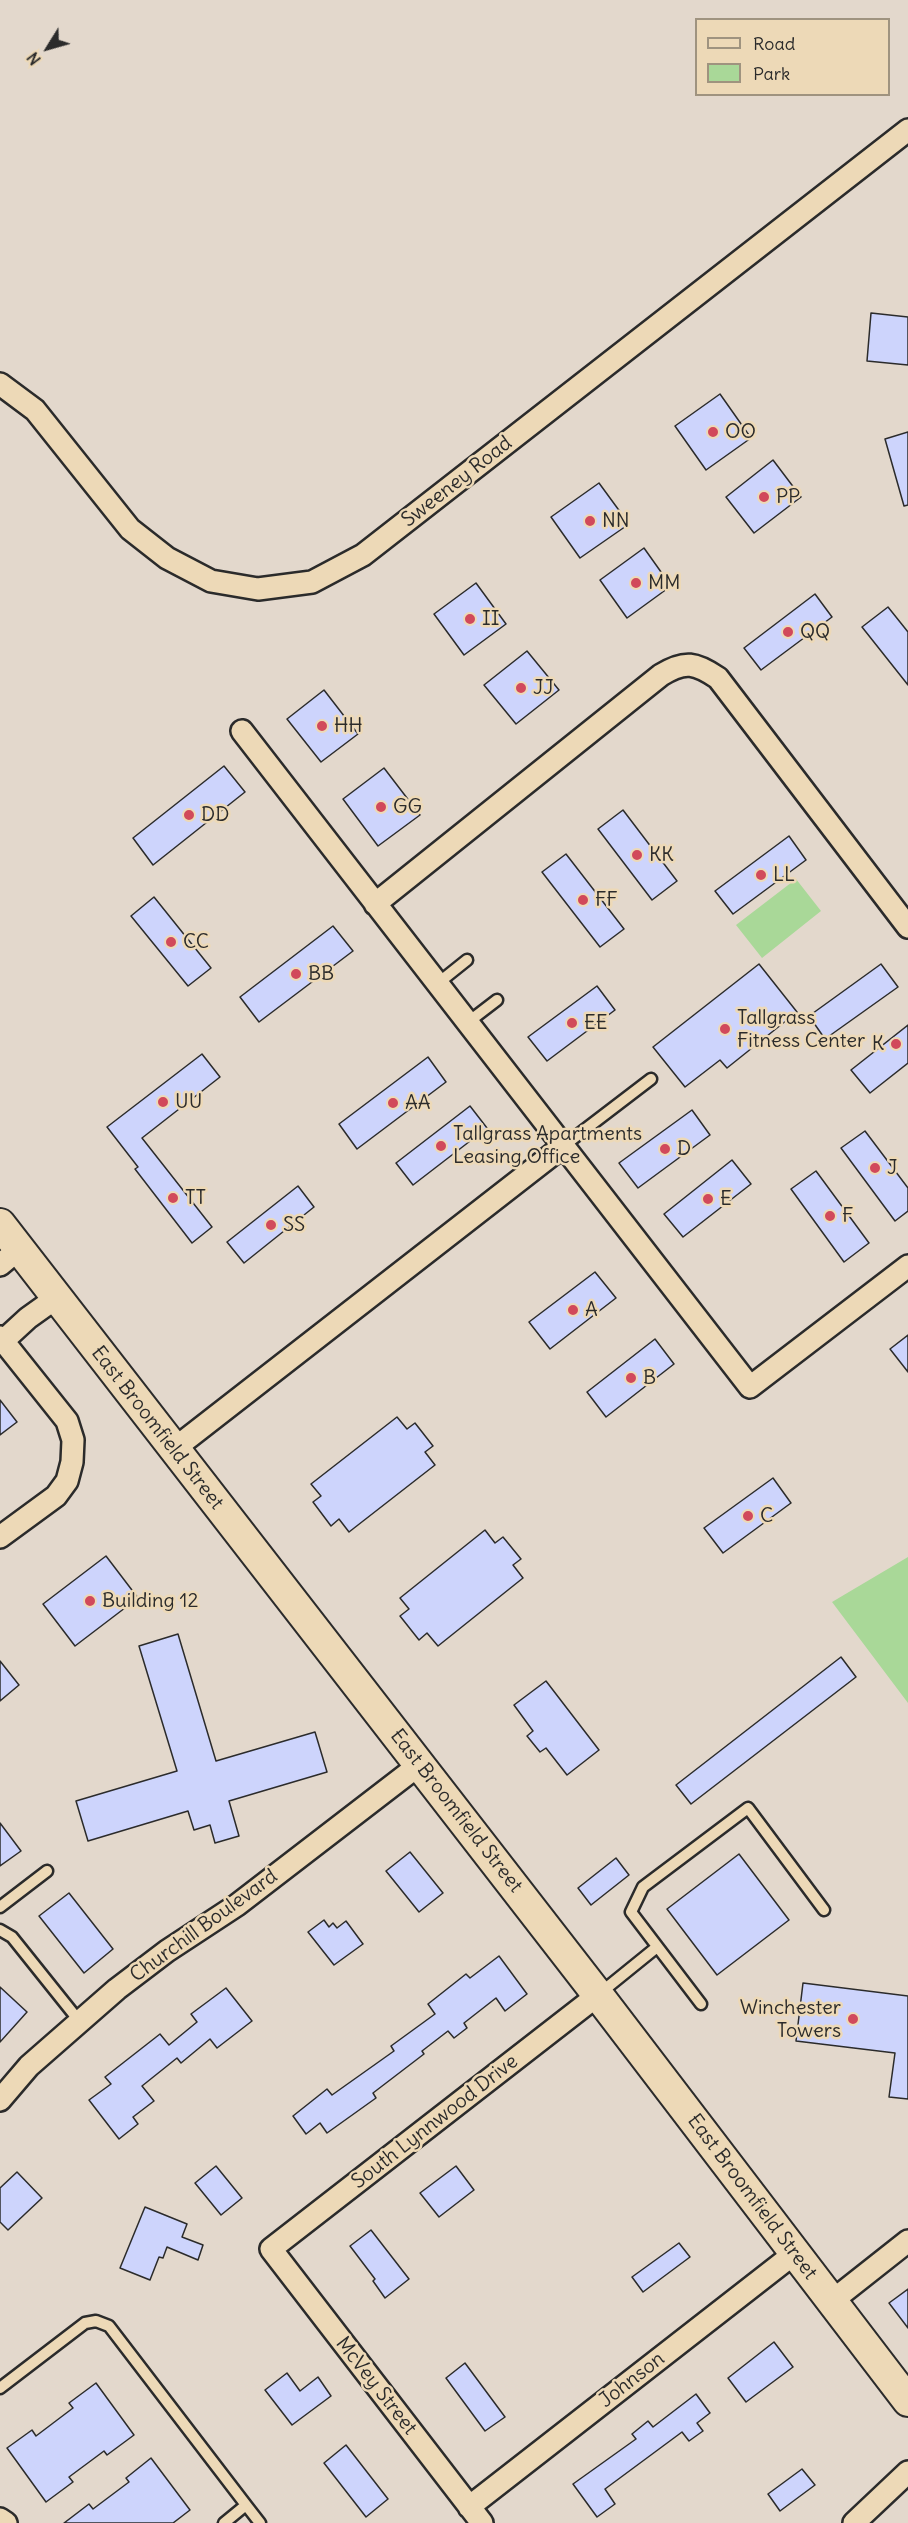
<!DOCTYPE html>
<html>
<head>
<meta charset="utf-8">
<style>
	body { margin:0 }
	#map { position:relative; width:908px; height:2523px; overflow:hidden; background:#e3d8cc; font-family:Delius,sans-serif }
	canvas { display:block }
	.legend { position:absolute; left:695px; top:18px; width:195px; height:78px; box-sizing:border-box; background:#edd9b7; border:2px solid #9f937f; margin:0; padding:8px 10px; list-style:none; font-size:18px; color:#2b2b2b }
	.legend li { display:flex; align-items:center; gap:12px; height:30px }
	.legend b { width:30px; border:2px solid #9f937f }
	.north { position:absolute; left:18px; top:18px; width:60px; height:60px; -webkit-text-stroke:4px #edd9b7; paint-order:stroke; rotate:233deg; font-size:16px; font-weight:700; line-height:24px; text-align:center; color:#2b2b2b }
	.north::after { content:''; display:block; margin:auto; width:21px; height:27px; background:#2b2b2b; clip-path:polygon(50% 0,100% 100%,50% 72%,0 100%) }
</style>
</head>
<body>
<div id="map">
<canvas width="908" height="2523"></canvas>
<ul class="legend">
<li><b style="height:8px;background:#edd9b7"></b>Road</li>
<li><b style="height:16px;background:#a9d898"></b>Park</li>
</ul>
<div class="north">N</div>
</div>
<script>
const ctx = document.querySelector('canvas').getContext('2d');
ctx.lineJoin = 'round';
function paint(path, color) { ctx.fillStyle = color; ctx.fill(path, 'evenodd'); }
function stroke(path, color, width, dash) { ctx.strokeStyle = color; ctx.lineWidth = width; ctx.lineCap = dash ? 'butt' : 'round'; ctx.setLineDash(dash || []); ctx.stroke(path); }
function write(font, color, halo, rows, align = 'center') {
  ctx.font = font + ' Delius,sans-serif'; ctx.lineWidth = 5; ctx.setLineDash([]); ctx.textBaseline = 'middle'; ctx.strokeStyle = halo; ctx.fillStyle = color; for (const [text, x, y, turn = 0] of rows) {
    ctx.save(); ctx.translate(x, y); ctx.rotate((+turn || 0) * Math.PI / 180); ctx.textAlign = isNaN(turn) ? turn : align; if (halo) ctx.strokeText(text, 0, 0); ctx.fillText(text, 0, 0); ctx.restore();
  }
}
const green = new Path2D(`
	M796 879 821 911 762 958 736 925Z
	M908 1557V1703L832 1602Z`);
const building = new Path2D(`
	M871 313 908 317V365L867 361Z
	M720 394 751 438 706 470 675 426Z
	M908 432V505L904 506 885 439Z
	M773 460 801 497 754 533 726 497Z
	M599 483 629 524 580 558 551 517Z
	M644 548 671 586 627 618 600 580Z
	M476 583 506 624 464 655 434 614Z
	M815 594 832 617 761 670 744 648Z
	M888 607 908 632V685L862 627Z
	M527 651 559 690 516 724 484 685Z
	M324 690 358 734 321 762 287 719Z
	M224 766 245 792 153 865 133 838Z
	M384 768 420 815 378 846 343 799Z
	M623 810 677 881 652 900 598 829Z
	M789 836 806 860 733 914 715 891Z
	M566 854 624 929 600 947 542 872Z
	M154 897 211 968 188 986 131 916Z
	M333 926 353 951 259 1022 240 997Z
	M759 964 797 1012 727 1068 720 1060 685 1087 653 1047Z
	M881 964 898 987 825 1039 809 1016Z
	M597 986 615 1010 547 1061 528 1037Z
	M908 1025V1063L870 1093 851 1070Z
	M202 1054 220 1077 142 1138 212 1227 192 1243 135 1169 138 1167 107 1127Z
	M428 1057 446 1082 357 1149 339 1124Z
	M470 1106 487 1128 413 1185 396 1163Z
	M692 1110 710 1135 638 1188 619 1163Z
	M865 1131 908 1188V1211L895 1221 841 1148Z
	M732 1160 751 1184 683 1237 664 1214Z
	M816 1171 869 1243 844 1262 791 1189Z
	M298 1186 314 1207 244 1263 227 1242Z
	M595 1272 616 1298 550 1349 529 1322Z
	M908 1335V1372L890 1349Z
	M655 1339 674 1364 606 1417 587 1392Z
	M0 1400 17 1422 0 1435Z
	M397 1417 407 1429 415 1423 433 1446 425 1452 435 1465 349 1532 339 1519 331 1526 313 1502 321 1496 311 1484Z
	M773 1478 791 1503 723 1553 704 1528Z
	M485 1530 495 1543 503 1537 521 1559 513 1565 523 1578 438 1646 427 1633 419 1640 400 1616 409 1609 400 1598Z
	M106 1556 138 1598 75 1646 43 1604Z
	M178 1634 216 1761 315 1732 327 1772 229 1801 239 1836 215 1843 210 1825 194 1830 188 1811 88 1841 76 1801 177 1771 139 1646Z
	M841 1657 856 1677 691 1804 676 1785Z
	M0 1661 19 1685 0 1701Z
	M546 1681 599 1750 567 1775 546 1748 540 1752 527 1736 533 1731 514 1705Z
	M0 1823 21 1851 0 1866Z
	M410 1852 443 1893 419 1912 386 1871Z
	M739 1854 789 1920 717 1975 667 1909Z
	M616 1858 629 1875 591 1905 578 1888Z
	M69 1893 113 1949 84 1973 39 1916Z
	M324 1920 329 1927 333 1923 337 1928 346 1921 363 1944 334 1965 308 1932Z
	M499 1956 527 1994 505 2011 496 1998 464 2023 467 2028 454 2038 448 2031 422 2051 424 2054 373 2093 376 2098 327 2133 320 2123 306 2134 293 2116 327 2089 332 2095 394 2051 391 2046 435 2014 428 2004 466 1974 470 1978Z
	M803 1983 908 1996V2099L889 2097 895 2053 796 2041Z
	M0 1987 27 2012 0 2042Z
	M226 1988 252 2021 217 2048 210 2039 181 2063 177 2058 142 2086 154 2101 133 2117 138 2124 119 2139 89 2100 111 2084 105 2077 160 2034 169 2045 197 2022 191 2014Z
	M216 2166 242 2198 221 2215 195 2183Z
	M456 2166 474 2190 439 2217 420 2193Z
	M17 2172 42 2198 8 2230 0 2222V2188Z
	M145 2207 187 2224 182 2237 203 2245 198 2260 167 2247 163 2258 159 2257 150 2280 120 2268Z
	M371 2230 409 2279 385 2298 373 2281 375 2279 350 2246Z
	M679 2243 690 2257 643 2292 632 2277Z
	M908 2289V2328L889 2303Z
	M774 2342 793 2367 746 2402 728 2378Z
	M465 2363 505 2417 485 2431 446 2378Z
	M287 2373 300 2391 318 2377 331 2396 292 2425 265 2390Z
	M96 2383 134 2435 107 2455 104 2451 69 2477 73 2482 46 2502 7 2448 32 2430 36 2436 73 2408 69 2403Z
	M696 2394 710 2413 697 2423 703 2431 689 2441 682 2432 605 2489 615 2504 597 2517 573 2484 636 2439 632 2434 648 2421 653 2427Z
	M346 2445 388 2499 366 2517 324 2463Z
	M151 2458 190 2510 173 2523H64L89 2504 93 2509 129 2482 126 2478Z
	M802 2469 815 2485 780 2511 768 2494Z`);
const lane = new Path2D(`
	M437 984 467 960
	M467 1023 497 1000
	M562 1147 651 1079
	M0 1907 47 1871
	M0 1930 12 1937 80 2022
	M599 1994 657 1947
	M701 2004 631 1912 643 1887 748 1808 824 1910
	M0 2388 85 2323 96 2321 109 2326 246 2505
	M224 2523 246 2505 260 2523`);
const street = new Path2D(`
	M0 384 35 410 130 529 167 558 211 581 258 589 312 582 363 555 908 130
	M242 731 750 1387 908 1266
	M375 904 661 675C685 660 696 663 718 678L908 927
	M0 1265 19 1249
	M0 1337 67 1421 73 1440 72 1462 67 1481 56 1496 0 1537
	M3 1341 28 1318 56 1298
	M174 1449 562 1147
	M0 2100 29 2066 117 1989 167 1951 237 1905 419 1765
	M832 2301 908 2241
	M469 2507 795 2253
	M0 2519 6 2523
	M482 2523 271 2249 598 1995
	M854 2523 908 2472`);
const secondary = new Path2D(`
	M0 1224 598 1995 908 2401`);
const markers = [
	[713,432,6,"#d1495b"],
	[764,497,6,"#d1495b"],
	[590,521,6,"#d1495b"],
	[636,583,6,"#d1495b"],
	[470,619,6,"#d1495b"],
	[788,632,6,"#d1495b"],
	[521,688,6,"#d1495b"],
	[322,726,6,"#d1495b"],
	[381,807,6,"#d1495b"],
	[189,815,6,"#d1495b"],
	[637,855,6,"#d1495b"],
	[761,875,6,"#d1495b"],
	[583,900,6,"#d1495b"],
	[171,942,6,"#d1495b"],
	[296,974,6,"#d1495b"],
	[572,1023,6,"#d1495b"],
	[725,1029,6,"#d1495b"],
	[896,1044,6,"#d1495b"],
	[163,1102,6,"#d1495b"],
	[393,1103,6,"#d1495b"],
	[441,1146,6,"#d1495b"],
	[665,1149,6,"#d1495b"],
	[875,1168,6,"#d1495b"],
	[173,1198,6,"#d1495b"],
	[708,1199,6,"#d1495b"],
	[830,1216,6,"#d1495b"],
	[271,1225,6,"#d1495b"],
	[573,1310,6,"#d1495b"],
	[631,1378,6,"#d1495b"],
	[748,1516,6,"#d1495b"],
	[90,1601,6,"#d1495b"],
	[853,2019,6,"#d1495b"]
];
const poiNames = [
	["OO",725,432],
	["PP",776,497],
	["NN",602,521],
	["MM",648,583],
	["II",482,619],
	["QQ",800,632],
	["JJ",533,688],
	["HH",334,726],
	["GG",393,807],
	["DD",201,815],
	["KK",649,855],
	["LL",773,875],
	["FF",595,900],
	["CC",183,942],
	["BB",308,974],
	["Tallgrass",737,1018],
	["Fitness Center",737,1041],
	["EE",584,1023],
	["K",884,1044,"right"],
	["UU",175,1102],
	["AA",405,1103],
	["Tallgrass Apartments",453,1134],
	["Leasing Office",453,1157],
	["D",677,1149],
	["J",887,1168],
	["TT",185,1198],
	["E",720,1199],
	["F",842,1216],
	["SS",283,1225],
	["A",585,1310],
	["B",643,1378],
	["C",760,1516],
	["Building 12",102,1601],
	["Winchester",841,2008,"right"],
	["Towers",841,2031,"right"]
];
const streetNames = [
	["Sweeney Road",457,482,-38],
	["East Broomfield Street",157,1428,52],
	["East Broomfield Street",456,1811,52],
	["Churchill Boulevard",204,1926,-36],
	["South Lynnwood Drive",435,2122,-38],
	["East Broomfield Street",752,2197,53],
	["Johnson",632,2380,-38],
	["McVey Street",376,2386,52]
];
paint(green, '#a9d898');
paint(building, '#cdd4fc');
stroke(building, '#2b2b2b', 1.5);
stroke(lane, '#2b2b2b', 15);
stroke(street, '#2b2b2b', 26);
stroke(secondary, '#2b2b2b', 34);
stroke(lane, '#edd9b7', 10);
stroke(street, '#edd9b7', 21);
stroke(secondary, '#edd9b7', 30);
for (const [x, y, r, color] of markers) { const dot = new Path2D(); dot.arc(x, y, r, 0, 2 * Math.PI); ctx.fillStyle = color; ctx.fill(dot); stroke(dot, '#edd9b7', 2); }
write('20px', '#2b2b2b', '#edd9b7', poiNames, 'left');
write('20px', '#2b2b2b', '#edd9b7', streetNames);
</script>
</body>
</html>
